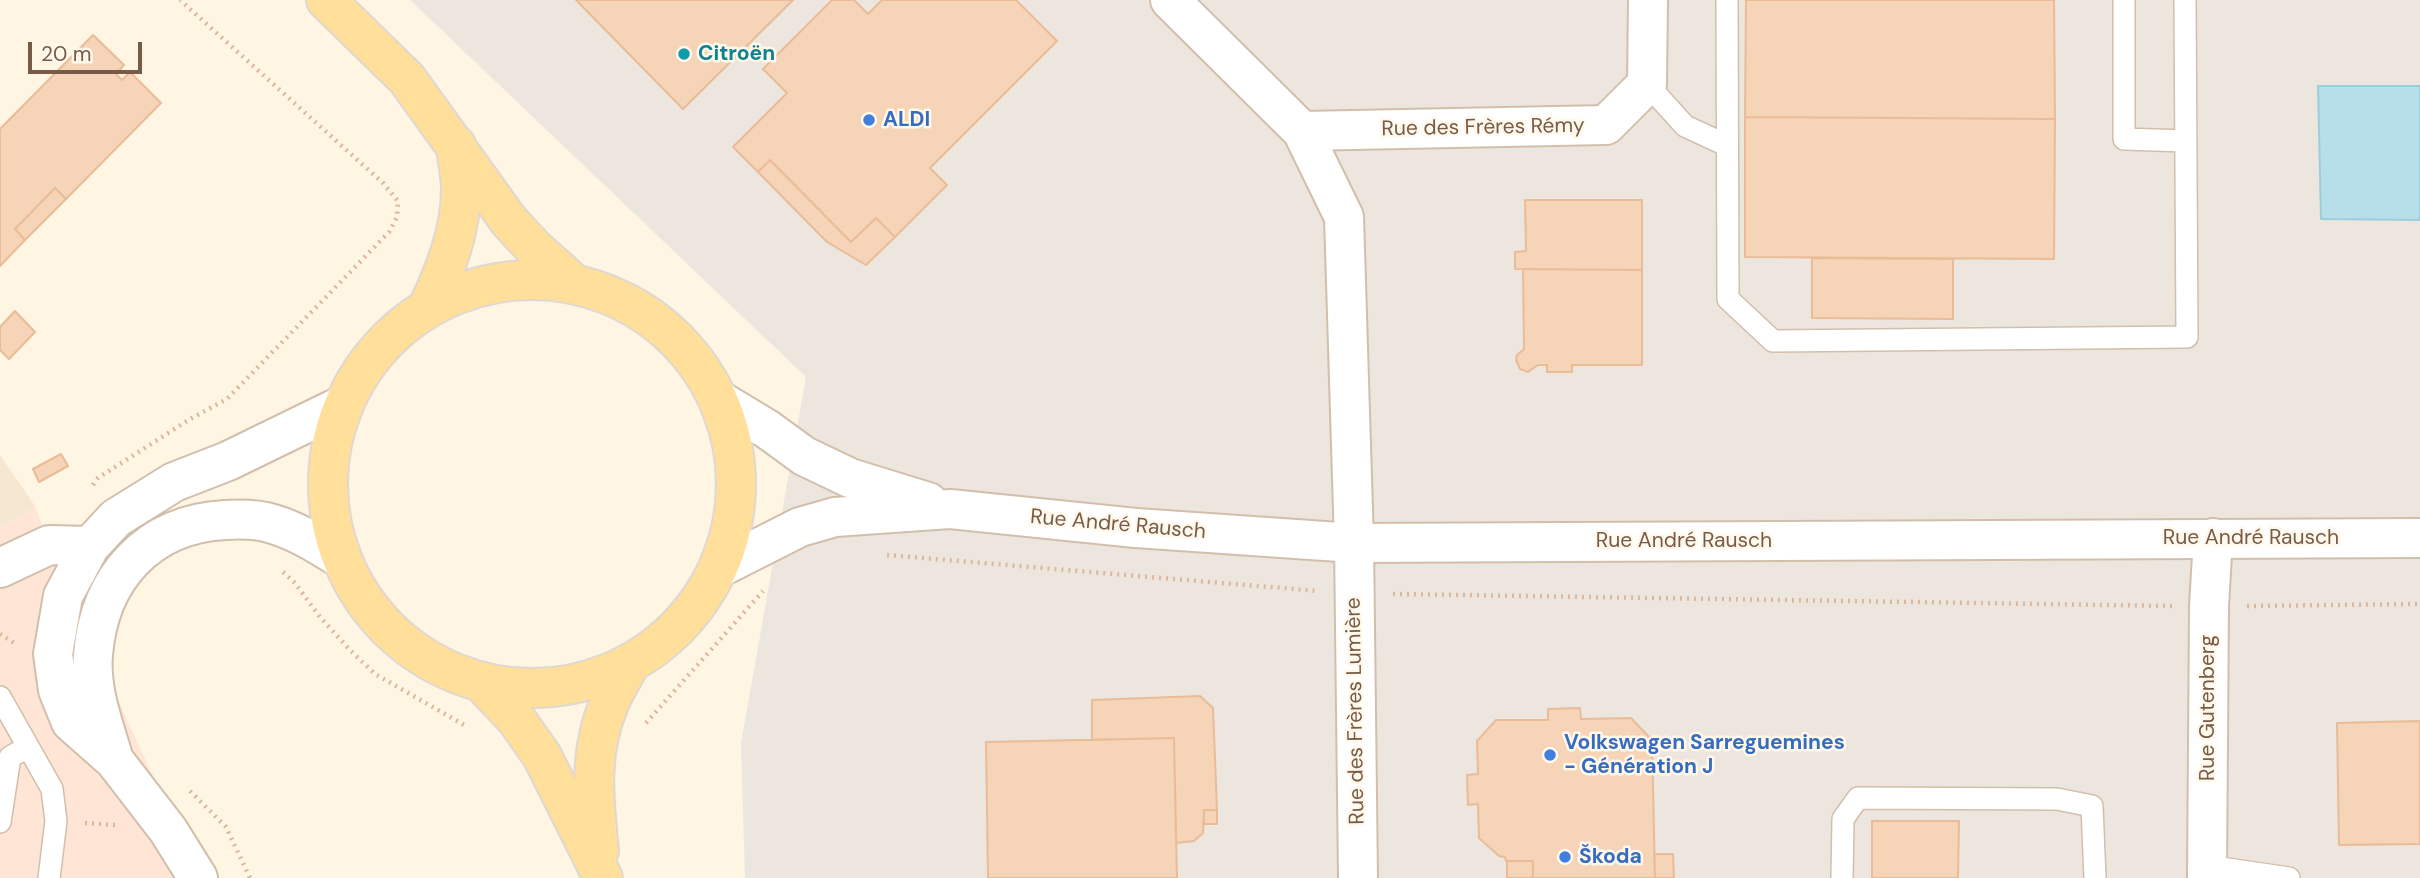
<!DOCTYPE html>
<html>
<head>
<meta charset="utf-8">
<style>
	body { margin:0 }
	#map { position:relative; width:2420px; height:878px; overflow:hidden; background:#fef5e3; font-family:"DM Sans",sans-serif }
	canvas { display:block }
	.scale { position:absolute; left:28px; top:42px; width:114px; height:32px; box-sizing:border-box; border:4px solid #785b47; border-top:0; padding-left:9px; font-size:21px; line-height:24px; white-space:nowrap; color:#785b47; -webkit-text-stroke:5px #fff8eb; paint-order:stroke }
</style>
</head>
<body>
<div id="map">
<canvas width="2420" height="878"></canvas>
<div class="scale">20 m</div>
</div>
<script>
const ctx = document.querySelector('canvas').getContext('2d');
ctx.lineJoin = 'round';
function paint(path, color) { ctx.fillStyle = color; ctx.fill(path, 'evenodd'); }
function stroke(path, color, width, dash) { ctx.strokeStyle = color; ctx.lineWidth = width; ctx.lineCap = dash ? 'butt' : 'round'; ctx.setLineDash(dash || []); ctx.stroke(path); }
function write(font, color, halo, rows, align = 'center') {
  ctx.font = font + ' "DM Sans",sans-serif'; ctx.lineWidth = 5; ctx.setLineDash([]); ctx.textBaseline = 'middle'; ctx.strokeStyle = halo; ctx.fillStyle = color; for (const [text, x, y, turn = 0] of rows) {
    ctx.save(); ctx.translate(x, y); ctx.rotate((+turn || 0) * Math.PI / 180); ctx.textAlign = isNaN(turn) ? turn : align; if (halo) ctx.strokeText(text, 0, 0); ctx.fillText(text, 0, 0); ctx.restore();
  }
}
const residential = new Path2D(`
	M0 455 35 506 0 528Z`);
const commercial = new Path2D(`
	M35 506 61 577 200 878H0V528Z`);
const industrial = new Path2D(`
	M410 0H2420V878H745L741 743 806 377Z`);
const water = new Path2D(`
	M2318 86H2420V220L2321 219Z`);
const building = new Path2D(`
	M576 0H793L683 109Z
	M832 0H854L868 14 882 0H1016L1057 41 930 168 947 185 895 237 876 218 851 242 770 160 758 172 733 147 787 93 763 69Z
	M1746 0H2054L2055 119 1745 117Z
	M93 35 124 65 116 74 122 80 130 72 161 103 66 199 55 188 15 229 25 240 0 266V129Z
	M1745 117 2055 119 2054 259 1745 257Z
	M770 160 851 242 876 218 895 237 866 265 827 242 758 172Z
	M55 188 66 199 25 240 15 229Z
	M1525 200H1642V270L1515 269V252L1526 251Z
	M1812 258 1953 259V319L1812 318Z
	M1523 269 1642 270V365H1572V372H1547V365H1538L1528 372 1520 369 1516 360 1517 355 1524 349Z
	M15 311 35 332 9 359 0 350V327Z
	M61 454 68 466 39 482 33 469Z
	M1200 696 1213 708 1217 810H1204L1203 833 1194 841 1176 843 1174 738 1092 740V700Z
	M1580 708 1581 719 1631 718 1652 740 1655 878H1533V861H1506L1505 857 1499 856 1479 838 1478 804 1468 805 1467 775 1478 774 1477 741 1496 720H1548V709Z
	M2420 721V844L2339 845 2337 723Z
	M1174 738 1177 878H988L986 742Z
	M1204 810H1217V824H1204Z
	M1872 821H1959L1958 878H1872Z
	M1654 854H1673L1674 878H1655Z
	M1507 861H1533V878H1507Z`);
const path = new Path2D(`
	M93 485 98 478 190 419 227 399 389 232 397 217 398 201 383 183 180 0
	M887 555 1318 591
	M283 572 295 583 320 617 350 650 375 674 466 726
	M1393 594 2172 606
	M2247 606 2420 604
	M0 634 17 645
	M646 723 763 591
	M190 791 226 827 250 878
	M85 823 115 825`);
const service = new Path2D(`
	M1727 0 1728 299 1773 341 2187 337 2185 0
	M2124 0V139L2186 141
	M1647 84 1685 126 1726 145
	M0 697 52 789 56 821 49 878
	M0 822 10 757 28 747
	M2207 866 2289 878
	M1842 878 1843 819 1858 798 2057 799 2092 806 2095 878`);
const minor = new Path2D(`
	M1170 0 1302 131 1344 217 1354 543 1358 878
	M1302 131 1606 125 1647 84 1648 0
	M0 568 49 545 90 546
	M114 760C104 726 90 690 93 655 99 578 148 524 225 520 241 519 258 519 273 524 297 531 319 545 340 558
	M198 878 168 830 114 760 71 722 58 690 53 654 63 596 90 546 116 518 174 482 228 461 343 405
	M2207 878 2209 606 2213 538`);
const tertiary = new Path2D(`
	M719 400 767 429 804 456 850 478 928 502
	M719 568 800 527 835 517 950 509 1136 528 1354 543 2420 538`);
const primary = new Path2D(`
	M326 0 407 79 509 221 534 248 573 283
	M328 484a204 204 0 1 1 408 0a204 204 0 1 1-408 0Z
	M427 309C445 271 461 232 461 189 461 175 457 160 456 145
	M483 684 516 719 542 756 603 878
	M599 851C594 799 588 754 609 704 614 691 623 678 629 665`);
const markers = [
	[684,54,7,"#0f9aa8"],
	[869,120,7,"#3f7fe0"],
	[1550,755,7,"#3f7fe0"],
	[1565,857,7,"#3f7fe0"]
];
const cultureNames = [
	["Citroën",698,54]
];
const shopNames = [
	["ALDI",883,120],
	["Volkswagen Sarreguemines",1564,743],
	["- Génération J",1564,767],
	["Škoda",1579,857]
];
const streetNames = [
	["Rue des Frères Rémy",1483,128,-1],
	["Rue André Rausch",1118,525,5],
	["Rue André Rausch",2251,538],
	["Rue André Rausch",1684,541],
	["Rue Gutenberg",2208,708,-90],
	["Rue des Frères Lumière",1356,711,-91]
];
paint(residential, '#f6e7d1');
paint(commercial, '#ffe5d6');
paint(industrial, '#ede6de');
paint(water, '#b6dfe9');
stroke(water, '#9bcedc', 2);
paint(building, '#f5d4b8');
stroke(building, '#e9bc97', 2);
stroke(service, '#d2bfab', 24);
stroke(minor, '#d2bfab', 42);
stroke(tertiary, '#d2bfab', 42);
stroke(primary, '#dfd8d3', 42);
stroke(path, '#dbb89b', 4.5, [2, 5]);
stroke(service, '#fff', 21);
stroke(minor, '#fff', 38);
stroke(tertiary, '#fff', 38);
stroke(primary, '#ffdf99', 38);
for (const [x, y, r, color] of markers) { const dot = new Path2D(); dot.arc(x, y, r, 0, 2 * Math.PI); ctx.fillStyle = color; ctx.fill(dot); stroke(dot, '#fff8eb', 2.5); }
write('bold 21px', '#0d838f', '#fff8eb', cultureNames, 'left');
write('bold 21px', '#366cbe', '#fff8eb', shopNames, 'left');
write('21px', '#785b47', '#fff8eb', streetNames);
</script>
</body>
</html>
